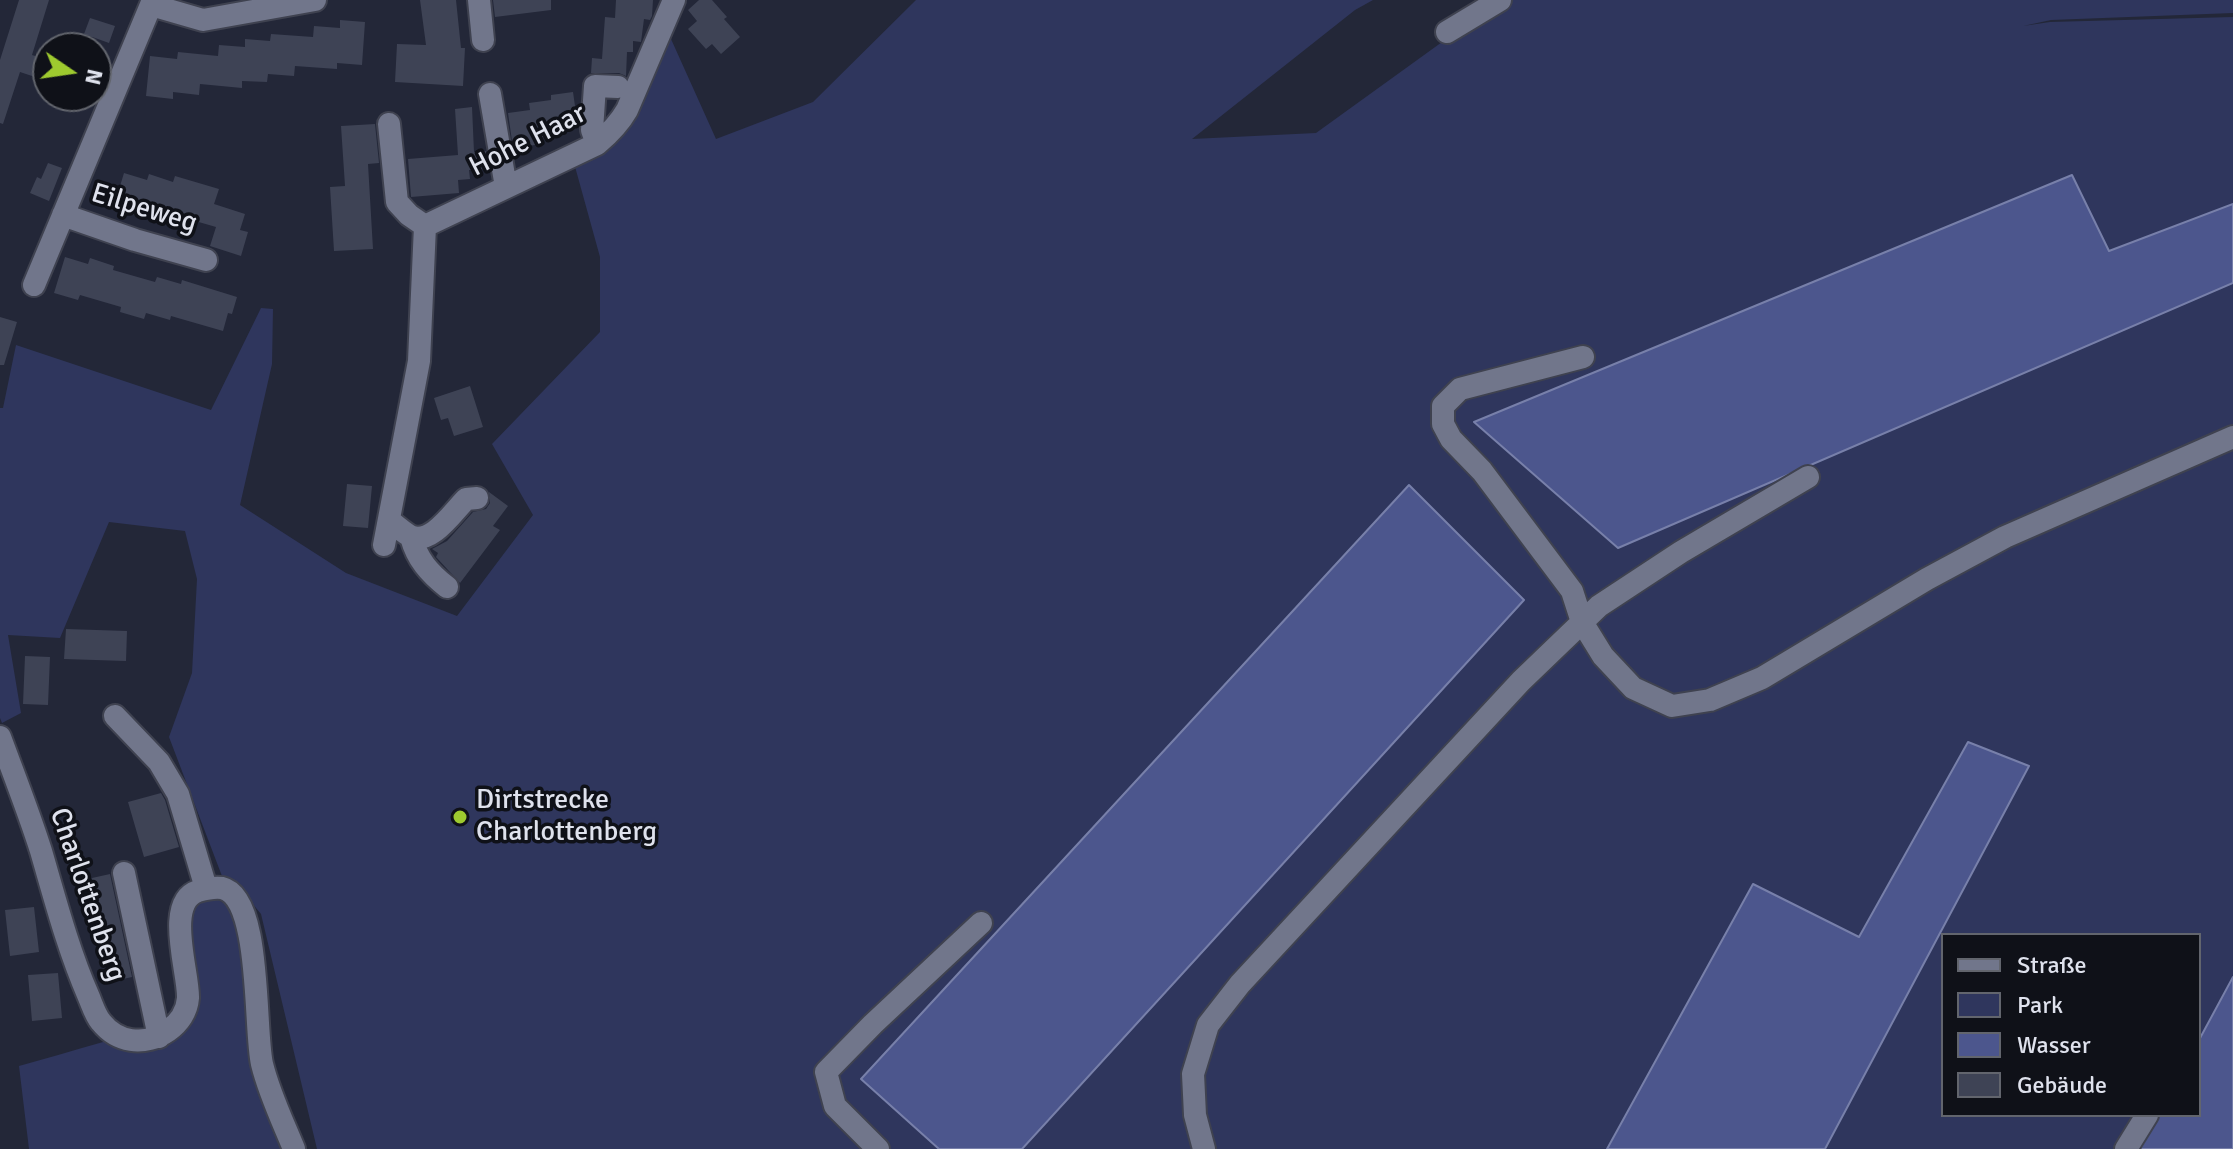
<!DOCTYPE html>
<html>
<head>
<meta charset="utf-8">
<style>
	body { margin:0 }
	#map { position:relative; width:2233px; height:1149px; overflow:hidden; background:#232738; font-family:Signika,sans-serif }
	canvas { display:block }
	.legend { position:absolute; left:1941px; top:933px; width:260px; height:184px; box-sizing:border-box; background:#0f1118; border:2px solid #62656d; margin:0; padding:10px 14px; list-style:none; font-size:24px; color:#dfe2ed }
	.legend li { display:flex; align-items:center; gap:16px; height:40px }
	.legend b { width:40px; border:2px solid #62656d }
	.north { position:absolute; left:32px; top:32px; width:80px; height:80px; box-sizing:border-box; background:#0f1118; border:2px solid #62656d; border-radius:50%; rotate:103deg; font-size:22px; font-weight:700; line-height:32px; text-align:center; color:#dfe2ed }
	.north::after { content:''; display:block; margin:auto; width:28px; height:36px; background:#9eca2f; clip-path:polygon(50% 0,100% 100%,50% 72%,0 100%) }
</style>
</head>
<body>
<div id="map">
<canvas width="2233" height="1149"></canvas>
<ul class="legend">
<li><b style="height:10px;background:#71768b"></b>Straße</li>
<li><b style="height:22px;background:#2f365d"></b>Park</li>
<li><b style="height:22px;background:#4c568d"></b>Wasser</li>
<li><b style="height:22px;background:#3e4355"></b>Gebäude</li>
</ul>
<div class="north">N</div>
</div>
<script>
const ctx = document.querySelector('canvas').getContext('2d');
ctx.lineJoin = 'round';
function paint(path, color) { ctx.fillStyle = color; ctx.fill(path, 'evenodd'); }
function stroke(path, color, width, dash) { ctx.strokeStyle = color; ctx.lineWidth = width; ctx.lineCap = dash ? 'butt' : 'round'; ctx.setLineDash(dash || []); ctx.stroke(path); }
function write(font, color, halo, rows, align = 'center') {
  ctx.font = font + ' Signika,sans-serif'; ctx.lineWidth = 7; ctx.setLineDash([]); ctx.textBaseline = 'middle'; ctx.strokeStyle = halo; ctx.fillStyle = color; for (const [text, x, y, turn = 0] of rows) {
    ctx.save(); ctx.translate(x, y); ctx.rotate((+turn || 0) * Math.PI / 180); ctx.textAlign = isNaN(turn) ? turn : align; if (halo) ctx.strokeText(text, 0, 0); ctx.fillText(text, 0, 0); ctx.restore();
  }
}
const green = new Path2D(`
	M916 0H1373L1355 10 1192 139 1316 133 1449 37 1511 0H2233V13L2051 20 2023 26 2050 22 2233 17V1149H317L261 914 246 896 225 884 169 737 192 673 197 579 185 531 109 522 60 638 8 635 21 713 2 723 0 718V408H3L16 345 211 410 261 308 273 309 272 364 240 505 346 573 457 616 533 515 492 444 600 332V257L574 163 612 146 671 39 716 139 813 102ZM1943 935H2199V1115H1943Z
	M203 896 215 898 239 912 284 1149H29L19 1066C74 1051 127 1034 182 1021L188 913Z`);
const water = new Path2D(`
	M2072 175 2109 251 2233 204V283L1618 548 1474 422Z
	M1409 485 1524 600 1022 1149H939L861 1079Z
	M1968 742 2029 766 1825 1149H1607L1753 884 1859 937Z
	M2233 977V1149H2140L2159 1115H2199V1040Z`);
const building = new Path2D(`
	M19 0H49L32 55 48 60V69L44 80 20 72 3 124 0 123V60Z
	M420 0H456L461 48H465L463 86 395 82 397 44 426 45Z
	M493 0H551V10L495 17Z
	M616 0H653L652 16 650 20 644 19 641 42 633 41V52H627L626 76 619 73H591L592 58 602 59 605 17 615 18Z
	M699 0H712L727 17 724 19 740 37 721 54 712 44 706 49 688 29 697 21 688 10Z
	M90 18 115 26 109 43 84 34Z
	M340 20 365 22 362 65 337 63V69L295 66 294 76 268 74 267 82 242 81V88L200 84 199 95 173 92V99L146 96 150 56 177 59 178 52 218 56 219 45 245 47V39L270 41 271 34 313 37 314 26 340 28Z
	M573 92 578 127 555 130 556 135 534 138 535 145 513 148 508 113 530 110 529 103 551 100V95Z
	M472 107 474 152 486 151 489 169 469 170 470 179 458 180 459 193 411 197 408 159 458 155 455 109Z
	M375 124 379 163 368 164 373 249 334 251 330 187 345 186 341 126Z
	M48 163 62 168 49 201 30 193 37 177 41 179Z
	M124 173 147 180 149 174 173 182 175 176 219 189 214 204 245 214 240 230 248 232 241 256 210 246 216 227 164 212 162 217 138 210 137 216 113 209Z
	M65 257 88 264 90 258 114 266 113 270 155 282 157 277 181 284 182 280 237 297 232 314 228 313 223 331 171 316 170 320 146 313 144 319 120 312 121 307 80 295 78 300 54 293Z
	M0 317 17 322 4 365H0Z
	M470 386 483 427 454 436 448 418 441 420 434 398Z
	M347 484 372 486 368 528 343 526Z
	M489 492 508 506 493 526 500 530 460 583 436 557 438 553 432 549 447 541 473 512 486 509 490 503Z
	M66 629 127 631 126 661 64 659Z
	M25 656 50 657 48 705 23 704Z
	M161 793 165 800 179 847 144 857 128 802Z
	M110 874 132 977 114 981 92 878Z
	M34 907 39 952 10 956 5 910Z
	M58 973 62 1018 32 1021 28 975Z`);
const minor = new Path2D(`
	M479 0 483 40
	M151 5 203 20 315 0
	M1447 32 1500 0
	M490 94 506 187
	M389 124 397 202 409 215 425 226
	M597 144 592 130 595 86 618 87
	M63 215 135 240 206 260
	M34 285 153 0
	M1583 357 1460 389 1443 406V424L1451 439 1482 471 1572 591 1582 622 1603 656 1633 688 1672 706 1710 700 1762 678 1927 579 2005 537 2233 437
	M389 520C395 525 403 532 410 536 431 546 453 512 466 499L477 498
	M411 537C417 559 429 573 447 587
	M384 545 419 361 425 226 597 144C609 134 619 124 627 110L674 0
	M115 716 159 762 178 794 206 888
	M0 737C14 775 29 813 41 851 55 899 68 949 88 995 92 1004 95 1015 101 1022 109 1032 118 1038 131 1040 156 1044 186 1025 188 998 189 973 164 902 198 891 205 889 215 887 222 888 262 897 254 1030 262 1064 269 1093 283 1122 294 1149
	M124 873 159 1037
	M878 1149 835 1106 826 1072 873 1024 981 923
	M1204 1149 1195 1115 1193 1074 1208 1025 1240 984 1521 681 1599 606 1681 552 1808 477
	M2126 1149 2147 1115`);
const markers = [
	[460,817,8,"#9eca2f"]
];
const streetNames = [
	["Hohe Haar",528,141,-27],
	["Eilpeweg",144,209,17],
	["Charlottenberg",87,895,71]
];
const poiNames = [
	["Dirtstrecke",476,801],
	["Charlottenberg",476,833]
];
paint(green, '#2f365d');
paint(water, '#4c568d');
stroke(water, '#7880aa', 2);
paint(building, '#3e4355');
stroke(minor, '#3f4250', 26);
stroke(minor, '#71768b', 22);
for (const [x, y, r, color] of markers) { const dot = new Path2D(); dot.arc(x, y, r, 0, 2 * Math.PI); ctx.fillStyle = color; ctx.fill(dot); stroke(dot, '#0f1118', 3); }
write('28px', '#dfe2ed', '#0f1118', streetNames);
write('28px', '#dfe2ed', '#0f1118', poiNames, 'left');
</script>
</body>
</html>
